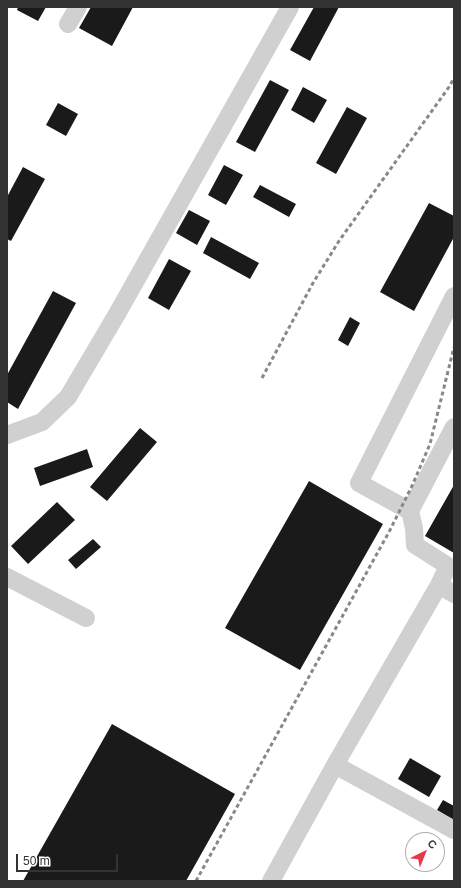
<!DOCTYPE html>
<html>
<head>
<meta charset="utf-8">
<style>
	body { margin:0 }
	#map { position:relative; width:461px; height:888px; overflow:hidden; background:#fff; font-family:Arial,sans-serif }
	canvas { display:block }
	.frame { position:absolute; inset:0; border:8px solid #333; pointer-events:none }
	.north { position:absolute; left:405px; top:832px; width:40px; height:40px; box-sizing:border-box; background:#fff; border:1px solid #adadad; border-radius:50%; rotate:43deg; font-size:11px; font-weight:700; line-height:16px; text-align:center; color:#333 }
	.north::after { content:''; display:block; margin:auto; width:14px; height:18px; background:#e63946; clip-path:polygon(50% 0,100% 100%,50% 72%,0 100%) }
	.scale { position:absolute; left:16px; top:854px; width:102px; height:18px; box-sizing:border-box; border:2px solid #333; border-top:0; padding-left:5px; font-size:12px; line-height:14px; white-space:nowrap; color:#333; -webkit-text-stroke:3px #fff; paint-order:stroke }
</style>
</head>
<body>
<div id="map">
<canvas width="461" height="888"></canvas>
<div class="frame"></div>
<div class="north">С</div>
<div class="scale">50 m</div>
</div>
<script>
const ctx = document.querySelector('canvas').getContext('2d');
ctx.lineJoin = 'round';
function paint(path, color) { ctx.fillStyle = color; ctx.fill(path, 'evenodd'); }
function stroke(path, color, width, dash) { ctx.strokeStyle = color; ctx.lineWidth = width; ctx.lineCap = dash ? 'butt' : 'round'; ctx.setLineDash(dash || []); ctx.stroke(path); }
const building = new Path2D(`
	M18 7H46L38 21 17 10Z
	M91 7H133L112 46 79 28Z
	M314 7H339L310 61 290 50Z
	M270 80 289 90 255 152 236 142Z
	M303 87 327 100 314 123 291 110Z
	M58 103 78 114 66 136 46 125Z
	M347 107 367 118 336 174 316 163Z
	M224 165 243 175 226 205 208 195Z
	M23 167 45 179 11 241 7 239V197Z
	M260 185 296 204 289 217 253 197Z
	M429 203 454 216V237L414 311 380 292Z
	M189 210 210 221 197 245 176 233Z
	M211 237 259 263 250 279 203 253Z
	M169 259 191 271 169 310 148 298Z
	M53 291 76 303 18 409 7 402V375Z
	M350 317 360 323 348 346 338 340Z
	M140 428 157 442 107 501 90 487Z
	M87 449 93 467 40 486 34 468Z
	M309 481 383 524 300 670 225 628Z
	M454 485V553L425 536Z
	M57 502 75 520 28 564 11 546Z
	M93 539 101 547 76 569 68 560Z
	M112 724 235 794 186 881H23Z
	M410 758 441 776 429 797 398 779Z
	M443 800 454 806V820L437 810Z`);
const minor = new Path2D(`
	M68 24 78 7
	M7 435 42 422 68 397 117 314 290 7
	M410 511 359 483 454 296
	M7 577 86 618
	M439 585 448 566 415 545 414 528 410 511 454 427
	M335 765 454 830
	M271 881 335 765 439 585 454 594`);
const rail = new Path2D(`
	M262 378 313 283 339 241 449 87 454 78
	M196 881 389 532 412 486 430 444 454 347`);
paint(building, '#1a1a1a');
stroke(minor, '#d0d0d0', 18);
stroke(rail, '#888', 3, [4, 3]);
</script>
</body>
</html>
